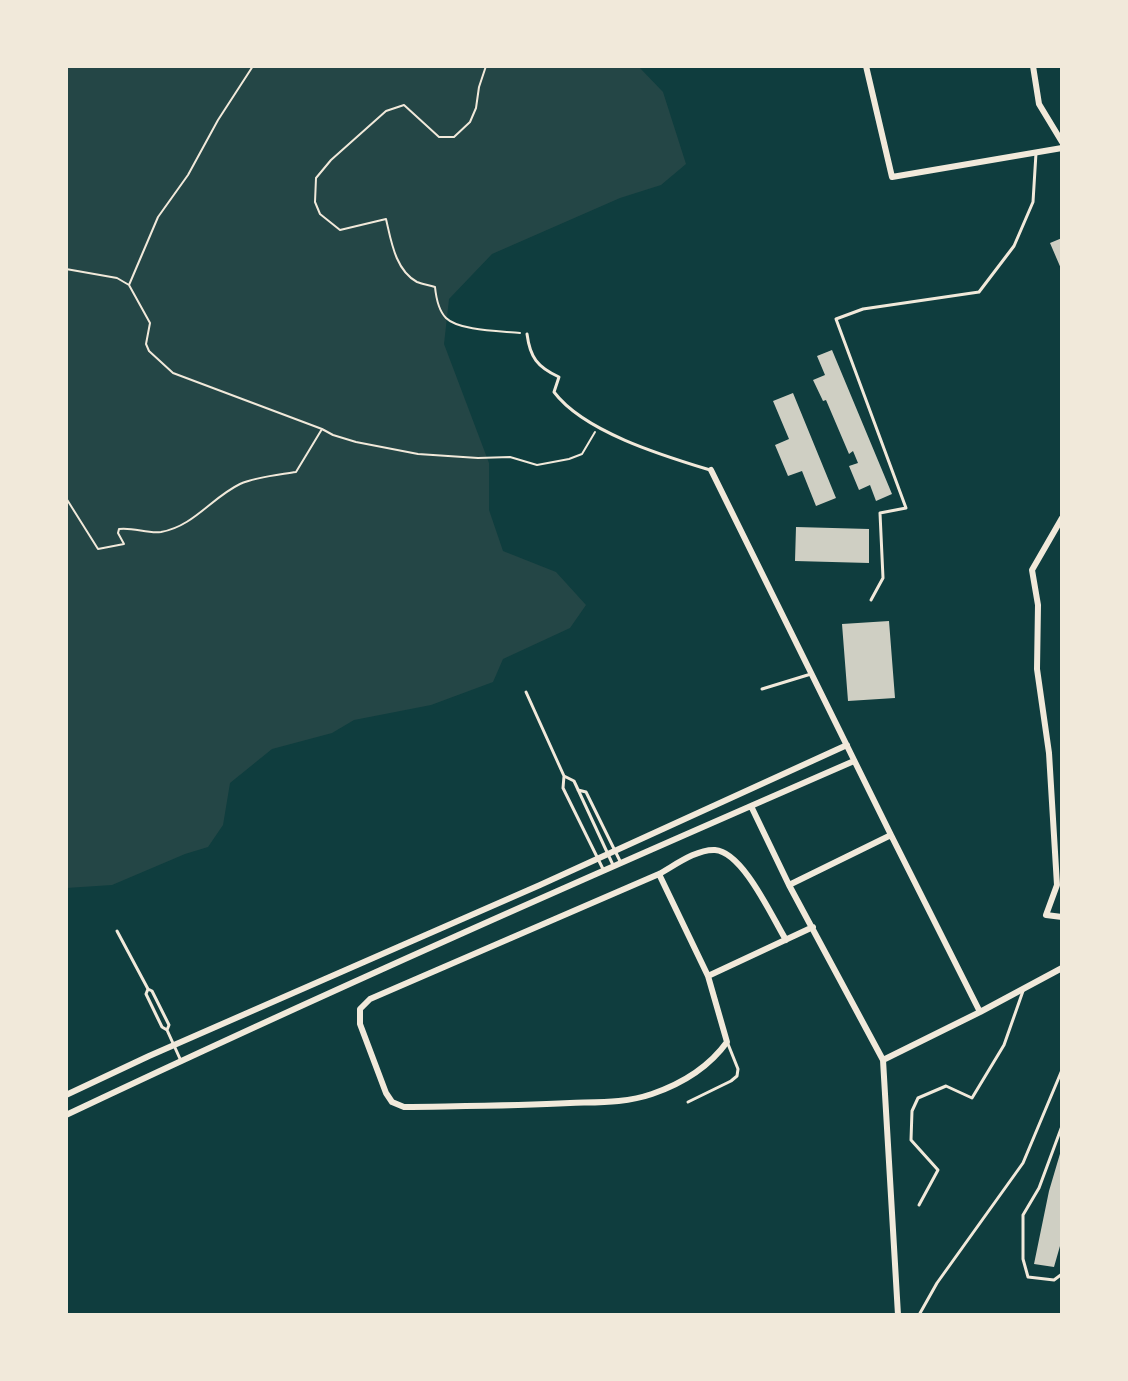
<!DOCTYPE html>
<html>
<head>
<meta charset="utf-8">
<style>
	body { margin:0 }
	#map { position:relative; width:1128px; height:1381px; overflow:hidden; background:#0f3d3e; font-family:"Playfair Display",serif }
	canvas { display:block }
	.frame { position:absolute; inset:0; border:68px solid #f1e9da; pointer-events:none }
</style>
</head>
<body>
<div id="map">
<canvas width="1128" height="1381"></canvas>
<div class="frame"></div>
</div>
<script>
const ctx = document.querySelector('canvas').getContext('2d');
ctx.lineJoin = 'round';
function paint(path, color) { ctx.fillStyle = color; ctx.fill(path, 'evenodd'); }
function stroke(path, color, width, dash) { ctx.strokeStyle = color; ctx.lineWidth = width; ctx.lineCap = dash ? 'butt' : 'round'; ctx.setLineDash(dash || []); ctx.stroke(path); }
const green = new Path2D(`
	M66 66H638L663 92 686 164 661 185 620 198 492 254 449 299 444 344 489 463V510L503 551 556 572 586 605 570 628 503 659 493 682 431 705 354 720 332 733 272 749 230 783 223 825 208 847 185 854 112 885 66 888Z`);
const building = new Path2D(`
	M1062 238V271L1050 243Z
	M832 350 892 494 876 501 870 485 859 490 849 466 858 463 853 451 849 454 826 400 823 401 813 380 825 375 817 356Z
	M793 393 836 498 816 506 802 471 788 476 775 445 789 439 773 401Z
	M796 527 869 529V563L795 561Z
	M889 621 895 698 848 701 842 624Z
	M1062 1147V1239L1054 1267 1034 1264 1049 1191Z`);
const path = new Path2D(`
	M486 66 479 87 476 108 470 122 454 137H439L404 105 386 111 331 160 316 178 315 202 320 214 340 230 386 219C391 240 395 270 417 282 422 284 429 285 435 287 436 297 438 310 446 318 459 331 502 331 520 333
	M66 269 117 278 129 285 150 323 146 344 149 351 173 373 322 429 333 435 356 442 418 454 478 458 510 457 537 465 569 459 582 454 595 432
	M129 285 158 217 188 175 218 120 253 66
	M66 498 98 549 124 544 118 533 119 529C133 527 148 534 161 532 194 526 211 498 240 484 256 477 278 475 296 472L322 429`);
const service = new Path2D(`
	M527 334C530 357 537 367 559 377L554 392C584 432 664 456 710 470
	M871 600 883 578 880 513 906 508 836 319 863 309 979 292 1014 246 1033 202 1036 153
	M762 689 811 674
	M526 692 564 776 563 788 603 869
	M564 776 574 781 613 865
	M578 790 586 792 620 861
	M117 931 148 989 152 991 169 1025 167 1030 181 1061
	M148 989 146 994 162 1027 167 1030
	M688 1102 731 1081 737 1076 738 1069 728 1044
	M1062 1126 1039 1188 1023 1215V1259L1028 1277 1054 1280 1062 1274
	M919 1205 938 1170 911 1140 912 1111 918 1098 946 1086 972 1098 1004 1045 1023 991
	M919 1315 937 1283 1023 1163 1062 1070`);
const minor = new Path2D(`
	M866 66 892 177 1062 148
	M1033 66 1039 104 1062 142
	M711 470 891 835 980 1012
	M1062 518 1032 570 1038 605 1037 669 1049 753 1057 885 1046 915 1062 917
	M751 806 789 885 883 1060
	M659 874 708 976
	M789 885 891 835
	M786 940C772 917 743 852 715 850 696 849 674 866 659 874L370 999 360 1009V1024L386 1093 392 1102 404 1107C460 1106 515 1106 570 1103 598 1102 626 1103 652 1094 681 1084 709 1067 727 1042L708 976 813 927
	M66 1095 149 1056 540 885 847 745
	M66 1115C326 992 590 876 854 761
	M898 1315 883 1060 980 1012 1062 968`);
paint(green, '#244646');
paint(building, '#cfcfc3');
stroke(path, '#f1e9da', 2);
stroke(service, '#f1e9da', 3);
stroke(minor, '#f1e9da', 6);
</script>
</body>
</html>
